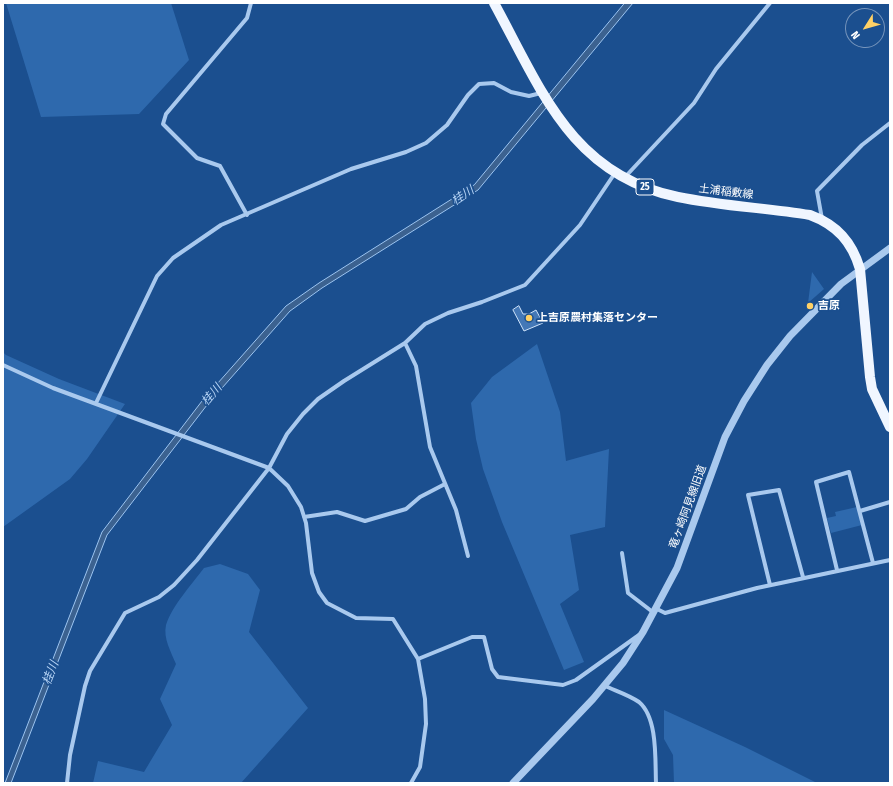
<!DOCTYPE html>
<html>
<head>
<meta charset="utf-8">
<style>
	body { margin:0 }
	#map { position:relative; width:893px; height:786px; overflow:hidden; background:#1b4f8f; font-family:"Fira Sans Condensed",sans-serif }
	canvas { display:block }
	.frame { position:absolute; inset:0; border:4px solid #fff; pointer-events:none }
	.north { position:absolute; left:845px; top:8px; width:40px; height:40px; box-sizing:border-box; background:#1b4f8f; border:1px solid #7695bc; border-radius:50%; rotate:233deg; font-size:11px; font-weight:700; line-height:16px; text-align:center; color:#fff }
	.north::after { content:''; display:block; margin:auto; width:14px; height:18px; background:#ffd166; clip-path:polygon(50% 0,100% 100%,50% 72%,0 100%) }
</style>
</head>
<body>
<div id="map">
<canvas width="893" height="786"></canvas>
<div class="frame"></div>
<div class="north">N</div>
</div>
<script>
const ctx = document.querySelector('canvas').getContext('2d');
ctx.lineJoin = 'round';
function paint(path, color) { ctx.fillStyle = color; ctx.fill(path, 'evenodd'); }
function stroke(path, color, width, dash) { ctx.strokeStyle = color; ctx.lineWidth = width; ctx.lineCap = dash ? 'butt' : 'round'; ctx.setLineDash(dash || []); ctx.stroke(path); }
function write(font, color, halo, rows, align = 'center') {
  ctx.font = font + ' "Fira Sans Condensed","Noto Sans JP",sans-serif'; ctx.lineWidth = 3.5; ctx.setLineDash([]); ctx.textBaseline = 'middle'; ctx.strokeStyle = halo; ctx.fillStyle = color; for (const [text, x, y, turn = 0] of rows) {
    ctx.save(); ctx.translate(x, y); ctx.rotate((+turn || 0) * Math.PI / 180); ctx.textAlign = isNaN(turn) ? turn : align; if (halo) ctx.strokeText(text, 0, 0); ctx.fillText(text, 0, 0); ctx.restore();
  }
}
const green = new Path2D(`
	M6 3H171L189 60 139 114 41 117Z
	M812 272 824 289 808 303Z
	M537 344 560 412 566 461 609 449 605 527 570 535 579 590 560 604 584 662 564 670 502 522 483 469 476 439 471 403 492 377Z
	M3 352 6 355 59 379 125 404 87 459 70 479 3 527Z
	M857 507 862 525 831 533 827 518 836 516 835 512Z
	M220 564 248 574 260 590 249 632 308 708 241 783H93L98 761 144 772 172 725 160 699 176 664C171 652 163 638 166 625 172 606 192 584 204 568Z
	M664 710 745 747 817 783H674L673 755 664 739Z`);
const water = new Path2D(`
	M625 3H633L478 190 322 288 290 311 207 405 107 535 11 783H5L102 532 202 401 286 306 319 283 474 185Z`);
const building = new Path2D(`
	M519 306 523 314H529L536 310 543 323 524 331 513 310Z`);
const minor = new Path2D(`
	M626 176 694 103 716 69 770 3
	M247 215 220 166 197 158 163 124 166 114 247 18 251 3
	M822 219 817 191 862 145 890 123
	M405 343 416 366 430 447 456 510 468 556
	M3 365 53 388 269 468 288 486 301 507 306 523 312 573 319 592 327 603 356 618 393 619 418 659 425 699 426 724 420 767 411 783
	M96 403 157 276 173 258 221 225 351 169 406 152 426 143 447 125 468 95 479 84 494 83 511 92 529 96 541 93
	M860 511 890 502
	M304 517 337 512 365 521 406 509 420 497 445 484
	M622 553 628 593 654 613
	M837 570 816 482 849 472 873 563
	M770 585 748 495 779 490 803 577
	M657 609 665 613 757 588 890 560
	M418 659 472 637H484L492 669 498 677 563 685 576 680 639 635
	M605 686C616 691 629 695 639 702 658 718 655 760 656 783
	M67 783 70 755 85 686 90 671 125 613 159 597 174 585 197 560 269 468 287 434 303 414 318 399 344 381 405 343 425 324 448 313 482 302 525 285 580 225 615 173`);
const tertiary = new Path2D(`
	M513 783 593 699 623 663 643 632 677 568 725 437 744 401 767 365 790 336 841 284 890 248`);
const primary = new Path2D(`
	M494 3C541 89 571 175 678 197 722 206 767 208 810 215 837 225 852 242 860 269L870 377 872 389 890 427`);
const markers = [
	[810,306,4,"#ffd166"],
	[529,318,4,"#ffd166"]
];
const shields = [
	[645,187,18]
];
const shieldNames = [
	["25",645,187]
];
const streetNames = [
	["土浦稲敷線",726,192,7],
	["竜ヶ崎阿見線旧道",688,507,-70]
];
const poiNames = [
	["吉原",818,306],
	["上吉原農村集落センター",537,318]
];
const waterNames = [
	["桂川",463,196,-34],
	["桂川",212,395,-50],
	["桂川",51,673,-69]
];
paint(green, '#2e69ad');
paint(water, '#3c6290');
stroke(water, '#9cc4f0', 1);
paint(building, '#4478b7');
stroke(building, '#cfe3fa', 1);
stroke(minor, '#a9c9ee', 4);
stroke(tertiary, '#a9c9ee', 7);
stroke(primary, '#f0f6ff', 10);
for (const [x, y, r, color] of markers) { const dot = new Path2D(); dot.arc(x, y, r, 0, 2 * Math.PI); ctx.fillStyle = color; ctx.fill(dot); stroke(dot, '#1b4f8f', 1.5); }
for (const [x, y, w] of shields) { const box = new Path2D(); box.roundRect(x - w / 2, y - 8, w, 16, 3); ctx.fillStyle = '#1b4f8f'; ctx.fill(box); stroke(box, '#fff', 1); }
write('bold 10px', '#fff', null, shieldNames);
write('11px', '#fff', '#1b4f8f', streetNames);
write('bold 11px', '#fff', '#1b4f8f', poiNames, 'left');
write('italic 12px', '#b5d3f5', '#1b4f8f', waterNames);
</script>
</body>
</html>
